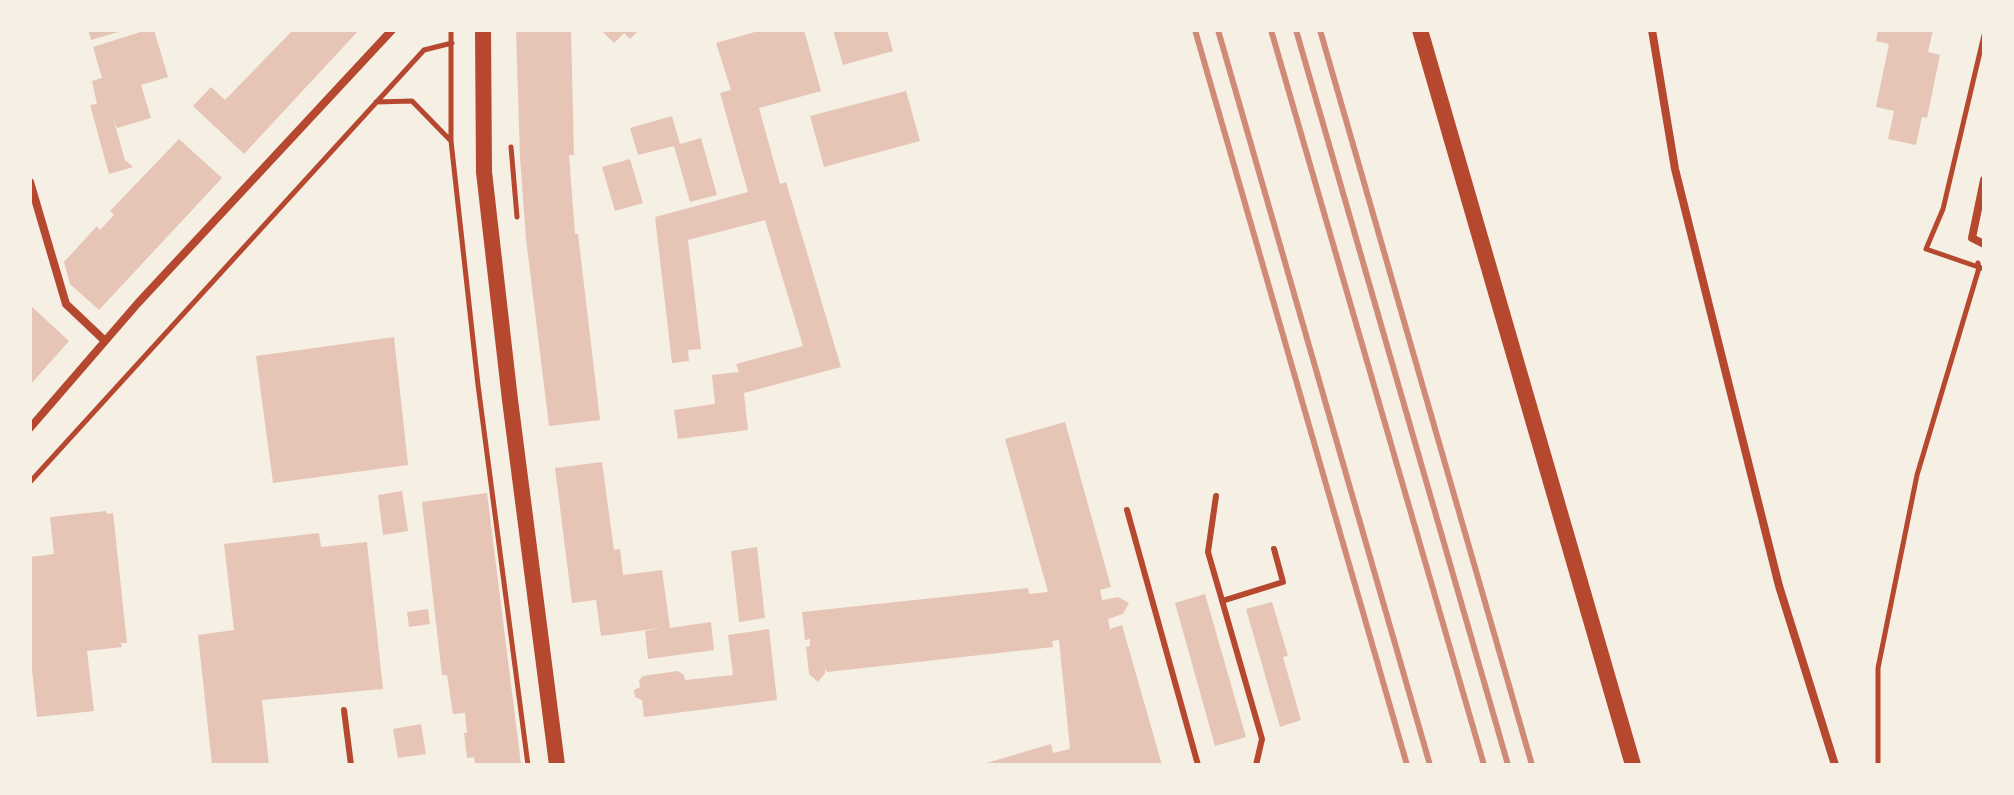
<!DOCTYPE html>
<html>
<head>
<meta charset="utf-8">
<style>
	body { margin:0 }
	#map { position:relative; width:2014px; height:795px; overflow:hidden; background:#f6efe4; font-family:"Golos Text",sans-serif }
	canvas { display:block }
	.frame { position:absolute; inset:0; border:32px solid #f6efe4; pointer-events:none }
</style>
</head>
<body>
<div id="map">
<canvas width="2014" height="795"></canvas>
<div class="frame"></div>
</div>
<script>
const ctx = document.querySelector('canvas').getContext('2d');
ctx.lineJoin = 'round';
function paint(path, color) { ctx.fillStyle = color; ctx.fill(path, 'evenodd'); }
function stroke(path, color, width, dash) { ctx.strokeStyle = color; ctx.lineWidth = width; ctx.lineCap = dash ? 'butt' : 'round'; ctx.setLineDash(dash || []); ctx.stroke(path); }
const building = new Path2D(`
	M88 30H122V31L91 40Z
	M147 30H154L168 77 141 85 151 118 117 128 113 118 125 160 133 167 109 174 90 105 97 104 92 81 102 78 93 47Z
	M293 30H359L244 154 193 106 211 87 225 100Z
	M516 30H571L574 155H569L575 234H578L600 420 549 426 526 239 520 157Z
	M601 30H639L630 39 624 33 614 43Z
	M762 30H804L821 91 759 108 780 184 786 182 841 367 744 393 748 430 678 439 674 410 715 404 712 375 739 372 736 364 803 346 765 220 688 240 701 349 688 350 689 361 672 363 655 217 748 192 720 93 731 90 716 43Z
	M833 30H887L893 51 843 65Z
	M1878 30H1933L1928 52 1940 55 1927 118 1922 117 1916 145 1888 139 1894 111 1876 107 1889 44 1876 41Z
	M906 91 920 141 824 167 810 116Z
	M672 116 680 144 701 138 717 195 690 202 674 146 638 155 630 128Z
	M179 139 222 178 99 310 70 284 64 262 97 226 100 230 114 215 110 211Z
	M630 159 643 203 615 211 602 167Z
	M30 305 69 341 30 385Z
	M394 337 408 465 273 483 256 356Z
	M1065 422 1111 587 1100 590 1102 600 1118 597 1129 603 1123 614 1108 619 1110 629 1122 625 1162 765H980L1051 744 1053 753 1070 749 1059 640 1052 641 1053 647 827 672 825 669V673L818 682 809 674 806 647 810 646V639L805 640 802 612 1028 588 1029 594 1048 592 1005 439Z
	M602 462 614 550 620 549 623 575 662 570 670 628 711 622 714 650 648 659 645 631 660 628 601 636 596 600 572 603 555 468Z
	M402 491 408 531 383 535 378 495Z
	M487 493 521 764 513 765H475L474 757 467 758 464 733H467L465 713 453 714 447 675H442L422 502Z
	M106 511 107 514 113 513 127 643H121L122 647 87 651 94 711 37 717 30 651V557L54 554 50 517Z
	M319 533 321 547 367 542 383 689 262 700 269 765H212L198 635 234 630 224 544Z
	M757 547 765 618 739 622 731 551Z
	M1205 594 1246 737 1215 746 1175 603Z
	M1272 602 1288 656 1283 657 1301 720 1280 727 1246 609Z
	M428 609 430 624 409 627 407 612Z
	M769 629 777 700 644 717 642 700 635 697 634 690 640 687 639 680 643 676 678 671 684 675 685 680 733 675 728 635Z
	M421 724 426 754 398 758 393 729Z`);
const path = new Path2D(`
	M451 30V141L478 385 528 765
	M1984 35 1943 209 1926 249 1984 269
	M376 102 412 101 451 141
	M511 147 517 217
	M30 482 424 50 452 43
	M1878 765V668L1917 475 1979 268 1978 263`);
const service = new Path2D(`
	M1216 496 1208 552 1262 739 1256 765
	M1127 510 1198 765
	M1222 601 1283 582 1274 549
	M344 710 351 765`);
const minor = new Path2D(`
	M1652 30 1675 169 1779 586 1835 765
	M1984 180 1972 238 1984 244
	M30 182 66 304 105 341
	M30 428 138 303 392 30`);
const secondary = new Path2D(`
	M483 30 484 172 510 400 557 765
	M1420 30 1633 765`);
const rail = new Path2D(`
	M1195 30 1407 765
	M1218 30 1430 765
	M1271 30 1484 765
	M1296 30 1508 765
	M1320 30 1532 765`);
paint(building, '#e6c5b7');
stroke(path, '#b5482f', 5);
stroke(service, '#b5482f', 6);
stroke(minor, '#b5482f', 8);
stroke(secondary, '#b5482f', 16);
stroke(rail, '#cf8b77', 6);
</script>
</body>
</html>
